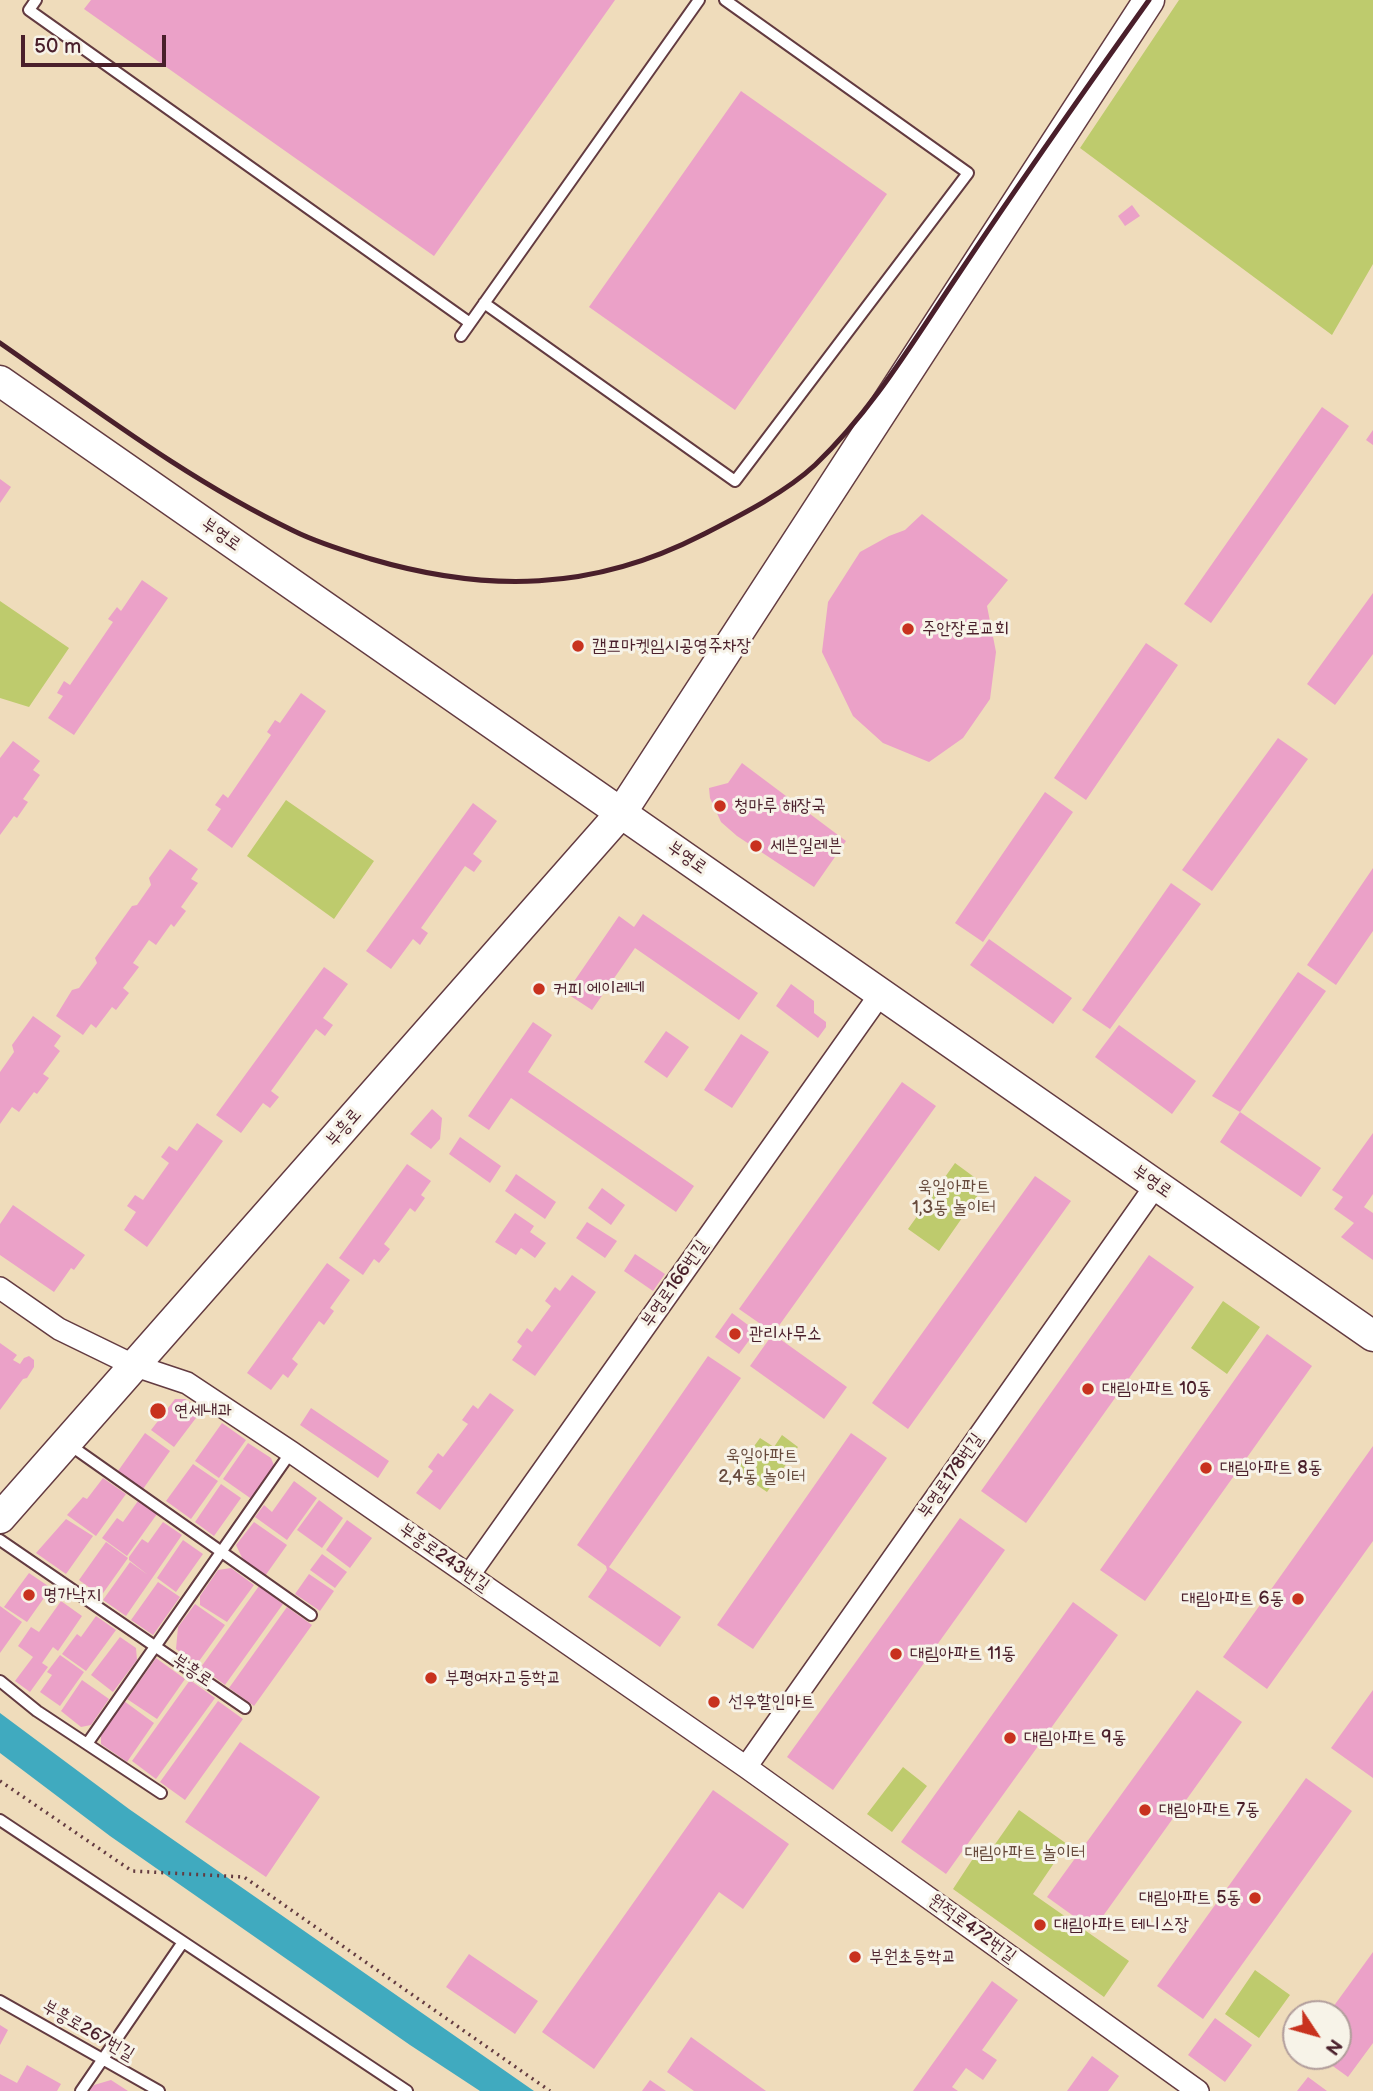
<!DOCTYPE html>
<html>
<head>
<meta charset="utf-8">
<style>
	body { margin:0 }
	#map { position:relative; width:1373px; height:2091px; overflow:hidden; background:#efdcbb; font-family:"Balsamiq Sans",sans-serif }
	canvas { display:block }
	.north { position:absolute; left:1282px; top:2000px; width:70px; height:70px; box-sizing:border-box; background:#f7f3e8; border:2px solid #b29e9c; border-radius:50%; rotate:126deg; font-size:19px; font-weight:700; line-height:28px; text-align:center; color:#4a1f2b }
	.north::after { content:''; display:block; margin:auto; width:24px; height:32px; background:#c8321e; clip-path:polygon(50% 0,100% 100%,50% 72%,0 100%) }
	.scale { position:absolute; left:21px; top:35px; width:145px; height:32px; box-sizing:border-box; border:4px solid #4a1f2b; border-top:0; padding-left:9px; font-size:21px; line-height:24px; white-space:nowrap; color:#4a1f2b; -webkit-text-stroke:5px #f7f3e8; paint-order:stroke }
</style>
</head>
<body>
<div id="map">
<canvas width="1373" height="2091"></canvas>
<div class="north">N</div>
<div class="scale">50 m</div>
</div>
<script>
const ctx = document.querySelector('canvas').getContext('2d');
ctx.lineJoin = 'round';
function paint(path, color) { ctx.fillStyle = color; ctx.fill(path, 'evenodd'); }
function stroke(path, color, width, dash) { ctx.strokeStyle = color; ctx.lineWidth = width; ctx.lineCap = dash ? 'butt' : 'round'; ctx.setLineDash(dash || []); ctx.stroke(path); }
function write(font, color, halo, rows, align = 'center') {
  ctx.font = font + ' "Balsamiq Sans","Poor Story",sans-serif'; ctx.lineWidth = 6; ctx.setLineDash([]); ctx.textBaseline = 'middle'; ctx.strokeStyle = halo; ctx.fillStyle = color; for (const [text, x, y, turn = 0] of rows) {
    ctx.save(); ctx.translate(x, y); ctx.rotate((+turn || 0) * Math.PI / 180); ctx.textAlign = isNaN(turn) ? turn : align; if (halo) ctx.strokeText(text, 0, 0); ctx.fillText(text, 0, 0); ctx.restore();
  }
}
const green = new Path2D(`
	M1179 0H1373V264L1332 335 1080 148Z
	M0 601 69 648 29 707 0 698Z
	M286 800 374 861 334 919 247 856Z
	M955 1163 985 1185 939 1251 908 1229Z
	M1223 1301 1260 1327 1227 1374 1191 1348Z
	M782 1435 798 1447 767 1492 736 1471 760 1438 774 1447Z
	M903 1767 927 1786 892 1832 867 1814Z
	M1019 1810 1067 1844 1033 1894 1129 1961 1104 1997 953 1889 976 1854 984 1860Z
	M1255 1970 1290 1995 1259 2038 1225 2014Z`);
const water = new Path2D(`
	M0 1713 129 1809 534 2091H480L410 2045 110 1836 0 1753Z`);
const building = new Path2D(`
	M91 0H615L434 256 84 9Z
	M741 91 887 194 735 410 589 307Z
	M1132 205 1140 216 1125 226 1118 216Z
	M1322 407 1349 426 1211 623 1184 604Z
	M1373 430V445L1366 440Z
	M0 479 11 487 0 503Z
	M922 514 1008 580 987 606 996 652 990 699 963 738 929 762 883 743 853 716 822 652 828 602 860 552 889 536 905 530Z
	M142 580 168 598 74 735 48 718 63 696 57 693 64 681 70 685 113 622 108 619 117 607 121 611Z
	M1373 593V654L1335 705 1307 684Z
	M1146 643 1178 665 1086 800 1054 778Z
	M301 693 326 711 232 848 207 830 221 809 215 805 223 794 228 798 271 735 267 732 275 720 280 723Z
	M1278 738 1308 759 1212 891 1182 870Z
	M13 741 40 761 33 770 40 775 23 799 28 802 17 818 14 816 0 835V758Z
	M742 763 846 841 814 887 737 836 721 822 710 798 709 788 728 783Z
	M1045 792 1073 812 983 942 955 923Z
	M473 803 497 821 473 854 482 861 474 872 465 866 421 928 428 933 420 945 413 939 391 969 366 951Z
	M170 849 198 869 191 879 198 883 181 907 186 911 174 927 171 924 156 945 149 940 133 963 139 967 123 988 129 993 116 1010 112 1007 96 1028 91 1024 83 1035 56 1016 72 990 79 988 97 963 95 958 132 906 137 905 151 885 149 878Z
	M1373 868V931L1336 985 1307 965Z
	M1171 883 1201 904 1110 1029 1082 1010Z
	M643 914 758 993 739 1020 635 948 592 1010 566 993 619 916 634 927Z
	M989 939 1072 998 1053 1024 970 965Z
	M324 967 348 984 323 1018 333 1025 325 1036 316 1029 271 1091 279 1097 270 1108 263 1103 241 1133 216 1115Z
	M1298 972 1326 991 1240 1112 1212 1096Z
	M791 984 814 1001V1013L826 1022V1027L818 1038 776 1006Z
	M33 1016 61 1036 54 1046 60 1051 43 1074 49 1078 37 1094 34 1092 19 1112 12 1107 0 1124V1072L14 1052 12 1045Z
	M533 1022 552 1035 528 1072 694 1186 676 1212 511 1098 489 1130 468 1116Z
	M1119 1025 1196 1081 1172 1114 1095 1057Z
	M666 1031 689 1047 667 1078 644 1062Z
	M741 1034 769 1052 732 1108 704 1090Z
	M902 1082 936 1106 773 1334 847 1387 824 1419 750 1366 772 1335V1332L739 1309Z
	M432 1109 442 1118 440 1139 431 1149 410 1134Z
	M1240 1112 1321 1168 1301 1197 1220 1142Z
	M197 1123 223 1141 147 1247 124 1230 136 1212 127 1206 135 1195 143 1200 169 1163 161 1157 169 1146 177 1151Z
	M1373 1133V1194L1364 1207 1373 1213V1260L1341 1237 1354 1223 1334 1209 1343 1197 1332 1190Z
	M460 1137 501 1166 490 1183 449 1154Z
	M407 1164 431 1181 421 1195 425 1198 415 1212 410 1208 384 1244 390 1249 379 1263 374 1259 363 1275 339 1258Z
	M516 1174 556 1202 545 1219 505 1191Z
	M1035 1176 1071 1201 908 1429 872 1403Z
	M602 1188 625 1205 611 1225 588 1208Z
	M13 1205 85 1255 74 1270 71 1268 54 1292 0 1255V1224Z
	M515 1213 534 1226 530 1232 546 1243 535 1258 521 1248 516 1255 495 1242Z
	M587 1222 617 1241 605 1258 576 1238Z
	M635 1254 665 1274 653 1291 624 1271Z
	M1149 1255 1194 1287 1026 1523 981 1491Z
	M327 1263 350 1280 330 1308 334 1311 324 1325 319 1321 292 1359 298 1364 288 1378 283 1374 271 1390 247 1373Z
	M572 1275 596 1292 535 1376 512 1360 522 1346 517 1342 527 1328 532 1332 551 1306 545 1301 555 1287 560 1291Z
	M732 1313 756 1331 739 1354 715 1337Z
	M1267 1334 1312 1366 1145 1601 1100 1570Z
	M0 1343 17 1355 13 1360 20 1364 24 1358 29 1356 34 1360V1367L27 1378 23 1379 0 1410Z
	M708 1356 741 1378 609 1567 681 1617 660 1647 588 1597 607 1570 606 1566 577 1545Z
	M490 1393 514 1410 440 1510 416 1493 433 1471 428 1467 438 1453 443 1457 468 1424 462 1420 473 1405 478 1409Z
	M175 1399H185L202 1410 174 1447 151 1430Z
	M311 1408 389 1461 378 1478 300 1425Z
	M222 1423 246 1440 219 1478 195 1461Z
	M145 1433 170 1451 143 1489 118 1471Z
	M851 1433 887 1458 753 1649 717 1625Z
	M248 1443 271 1458 275 1468 253 1500 223 1479Z
	M1373 1446V1541L1267 1689 1223 1657Z
	M193 1464 218 1481 191 1519 166 1501Z
	M103 1478 126 1494 96 1536 67 1515 83 1497 87 1499Z
	M294 1481 317 1498 287 1540 255 1517 264 1505 272 1512Z
	M221 1484 241 1498 214 1536 195 1522Z
	M319 1500 343 1518 322 1548 297 1530Z
	M138 1501 157 1514 127 1556 102 1538 117 1518 123 1522Z
	M960 1518 1005 1550 833 1790 787 1757Z
	M66 1519 93 1536 66 1574 36 1553Z
	M347 1520 372 1538 350 1568 326 1550Z
	M163 1522 182 1535 126 1616 103 1600 130 1562 148 1575 129 1560V1557L142 1539 148 1543Z
	M254 1522 287 1545 265 1576 245 1564 236 1545Z
	M183 1540 203 1554 176 1592 157 1578Z
	M106 1542 128 1558 101 1596 79 1580Z
	M322 1554 347 1572 335 1588 310 1570Z
	M231 1568 254 1585 227 1622 200 1605V1596L218 1570Z
	M29 1573 51 1588 27 1622 4 1607Z
	M309 1574 334 1591 320 1611 295 1594Z
	M158 1582 180 1597 153 1635 131 1620Z
	M259 1586 283 1604 225 1685 201 1667Z
	M61 1601 82 1616 58 1651 53 1647 42 1663 48 1667 30 1692 15 1681 33 1657 18 1646 31 1627 39 1632Z
	M1073 1602 1118 1635 946 1874 901 1842Z
	M195 1604 225 1625 197 1664 176 1649 178 1627Z
	M0 1606 22 1622 0 1653Z
	M287 1607 312 1625 254 1706 229 1688Z
	M96 1616 116 1630 86 1671 62 1654 77 1634 81 1637Z
	M120 1637 136 1648 137 1660 113 1692 91 1675Z
	M60 1655 84 1672 60 1706 40 1692 52 1675 47 1672Z
	M156 1658 185 1679 157 1719 127 1699Z
	M82 1680 109 1699 91 1725 81 1727 61 1711Z
	M190 1680 215 1698 156 1779 132 1761Z
	M1197 1690 1242 1722 1093 1930 1047 1897Z
	M1373 1690V1778L1331 1748Z
	M124 1701 154 1723 127 1762 101 1744V1732Z
	M218 1701 243 1719 185 1800 160 1782Z
	M240 1742 320 1797 266 1877 185 1822Z
	M1306 1778 1352 1811 1203 2019 1157 1986Z
	M713 1790 789 1844 743 1909 719 1892 594 2069 542 2032Z
	M1373 1952V2043L1348 2077 1319 2056H1338V2014H1328Z
	M469 1954 538 2001 515 2034 446 1987Z
	M992 1981 1018 2000 982 2050 997 2060 983 2080 966 2068 952 2087 958 2091H913Z
	M1215 2018 1252 2045 1225 2082 1188 2055Z
	M0 2025 8 2030 0 2045Z
	M691 2037 766 2091H694L667 2072Z
	M1092 2056 1119 2076 1108 2091H1067Z
	M27 2065 61 2084 57 2091H0V2074L17 2083Z
	M1308 2077 1327 2091H1297Z
	M111 2080 128 2091H89L94 2085Z
	M650 2080 666 2091H642Z`);
const path = new Path2D(`
	M0 1781 132 1871 244 1877 550 2091`);
const lane = new Path2D(`
	M36 0 29 10 470 323
	M484 303 735 481 968 173 725 0
	M461 336 699 0
	M67 1443 311 1615
	M0 1540 245 1708
	M0 1681 37 1711 161 1793
	M87 1744 291 1452
	M0 1820 407 2091
	M0 2001 159 2091
	M81 2091 183 1942`);
const street = new Path2D(`
	M0 1288 59 1329 133 1365 187 1383 291 1452 746 1767 1198 2091
	M469 1575 881 993
	M746 1767 1156 1185`);
const secondary = new Path2D(`
	M0 381 1373 1336
	M0 1518 621 813 1149 0`);
const rail = new Path2D(`
	M0 343C95 409 189 481 294 531 318 543 345 551 371 559 487 593 593 591 702 535 739 516 785 493 815 465 873 410 914 340 958 275 1020 182 1084 91 1149 0`);
const markers = [
	[908,629,7,"#c8321e"],
	[578,646,7,"#c8321e"],
	[720,806,7,"#c8321e"],
	[756,846,7,"#c8321e"],
	[539,989,7,"#c8321e"],
	[735,1334,7,"#c8321e"],
	[1088,1389,7,"#c8321e"],
	[158,1411,9,"#c8321e"],
	[1206,1468,7,"#c8321e"],
	[29,1595,7,"#c8321e"],
	[1298,1599,7,"#c8321e"],
	[896,1654,7,"#c8321e"],
	[431,1678,7,"#c8321e"],
	[714,1702,7,"#c8321e"],
	[1010,1738,7,"#c8321e"],
	[1145,1810,7,"#c8321e"],
	[1255,1898,7,"#c8321e"],
	[1040,1925,7,"#c8321e"],
	[855,1957,7,"#c8321e"]
];
const streetNames = [
	["부영로",221,535,35],
	["부영로",687,858,35],
	["부흥로",344,1128,-49],
	["부영로",1152,1182,35],
	["부영로166번길",675,1284,-55],
	["부영로178번길",951,1476,-55],
	["부흥로243번길",444,1558,35],
	["부흥로",192,1671,34],
	["원적로472번길",972,1929,36],
	["부흥로267번길",88,2031,30]
];
const poiNames = [
	["주안장로교회",922,629],
	["캠프마켓임시공영주차장",592,646],
	["청마루 해장국",734,806],
	["세븐일레븐",770,846],
	["커피 에이레네",553,989],
	["관리사무소",749,1334],
	["대림아파트 10동",1102,1389],
	["연세내과",174,1411],
	["대림아파트 8동",1220,1468],
	["명가낙지",43,1595],
	["대림아파트 6동",1284,1599,"right"],
	["대림아파트 11동",910,1654],
	["부평여자고등학교",445,1678],
	["선우할인마트",728,1702],
	["대림아파트 9동",1024,1738],
	["대림아파트 7동",1159,1810],
	["대림아파트 5동",1241,1898,"right"],
	["대림아파트 테니스장",1054,1925],
	["부원초등학교",869,1957]
];
const parkNames = [
	["욱일아파트",954,1187],
	["1,3동 놀이터",954,1208],
	["욱일아파트",762,1456],
	["2,4동 놀이터",762,1477],
	["대림아파트 놀이터",1025,1853]
];
paint(green, '#becb6d');
paint(water, '#40aabf');
paint(building, '#eba1c8');
stroke(lane, '#633b41', 14);
stroke(street, '#633b41', 24);
stroke(secondary, '#633b41', 33);
stroke(path, '#633b41', 3.5, [2, 5]);
stroke(lane, '#fff', 10);
stroke(street, '#fff', 21);
stroke(secondary, '#fff', 30);
stroke(rail, '#4a1f2b', 5);
for (const [x, y, r, color] of markers) { const dot = new Path2D(); dot.arc(x, y, r, 0, 2 * Math.PI); ctx.fillStyle = color; ctx.fill(dot); stroke(dot, '#f7f3e8', 2.5); }
write('18px', '#4a1f2b', '#f7f3e8', streetNames);
write('18px', '#4a1f2b', '#f7f3e8', poiNames, 'left');
write('18px', '#674a3c', '#f7f3e8', parkNames);
</script>
</body>
</html>
